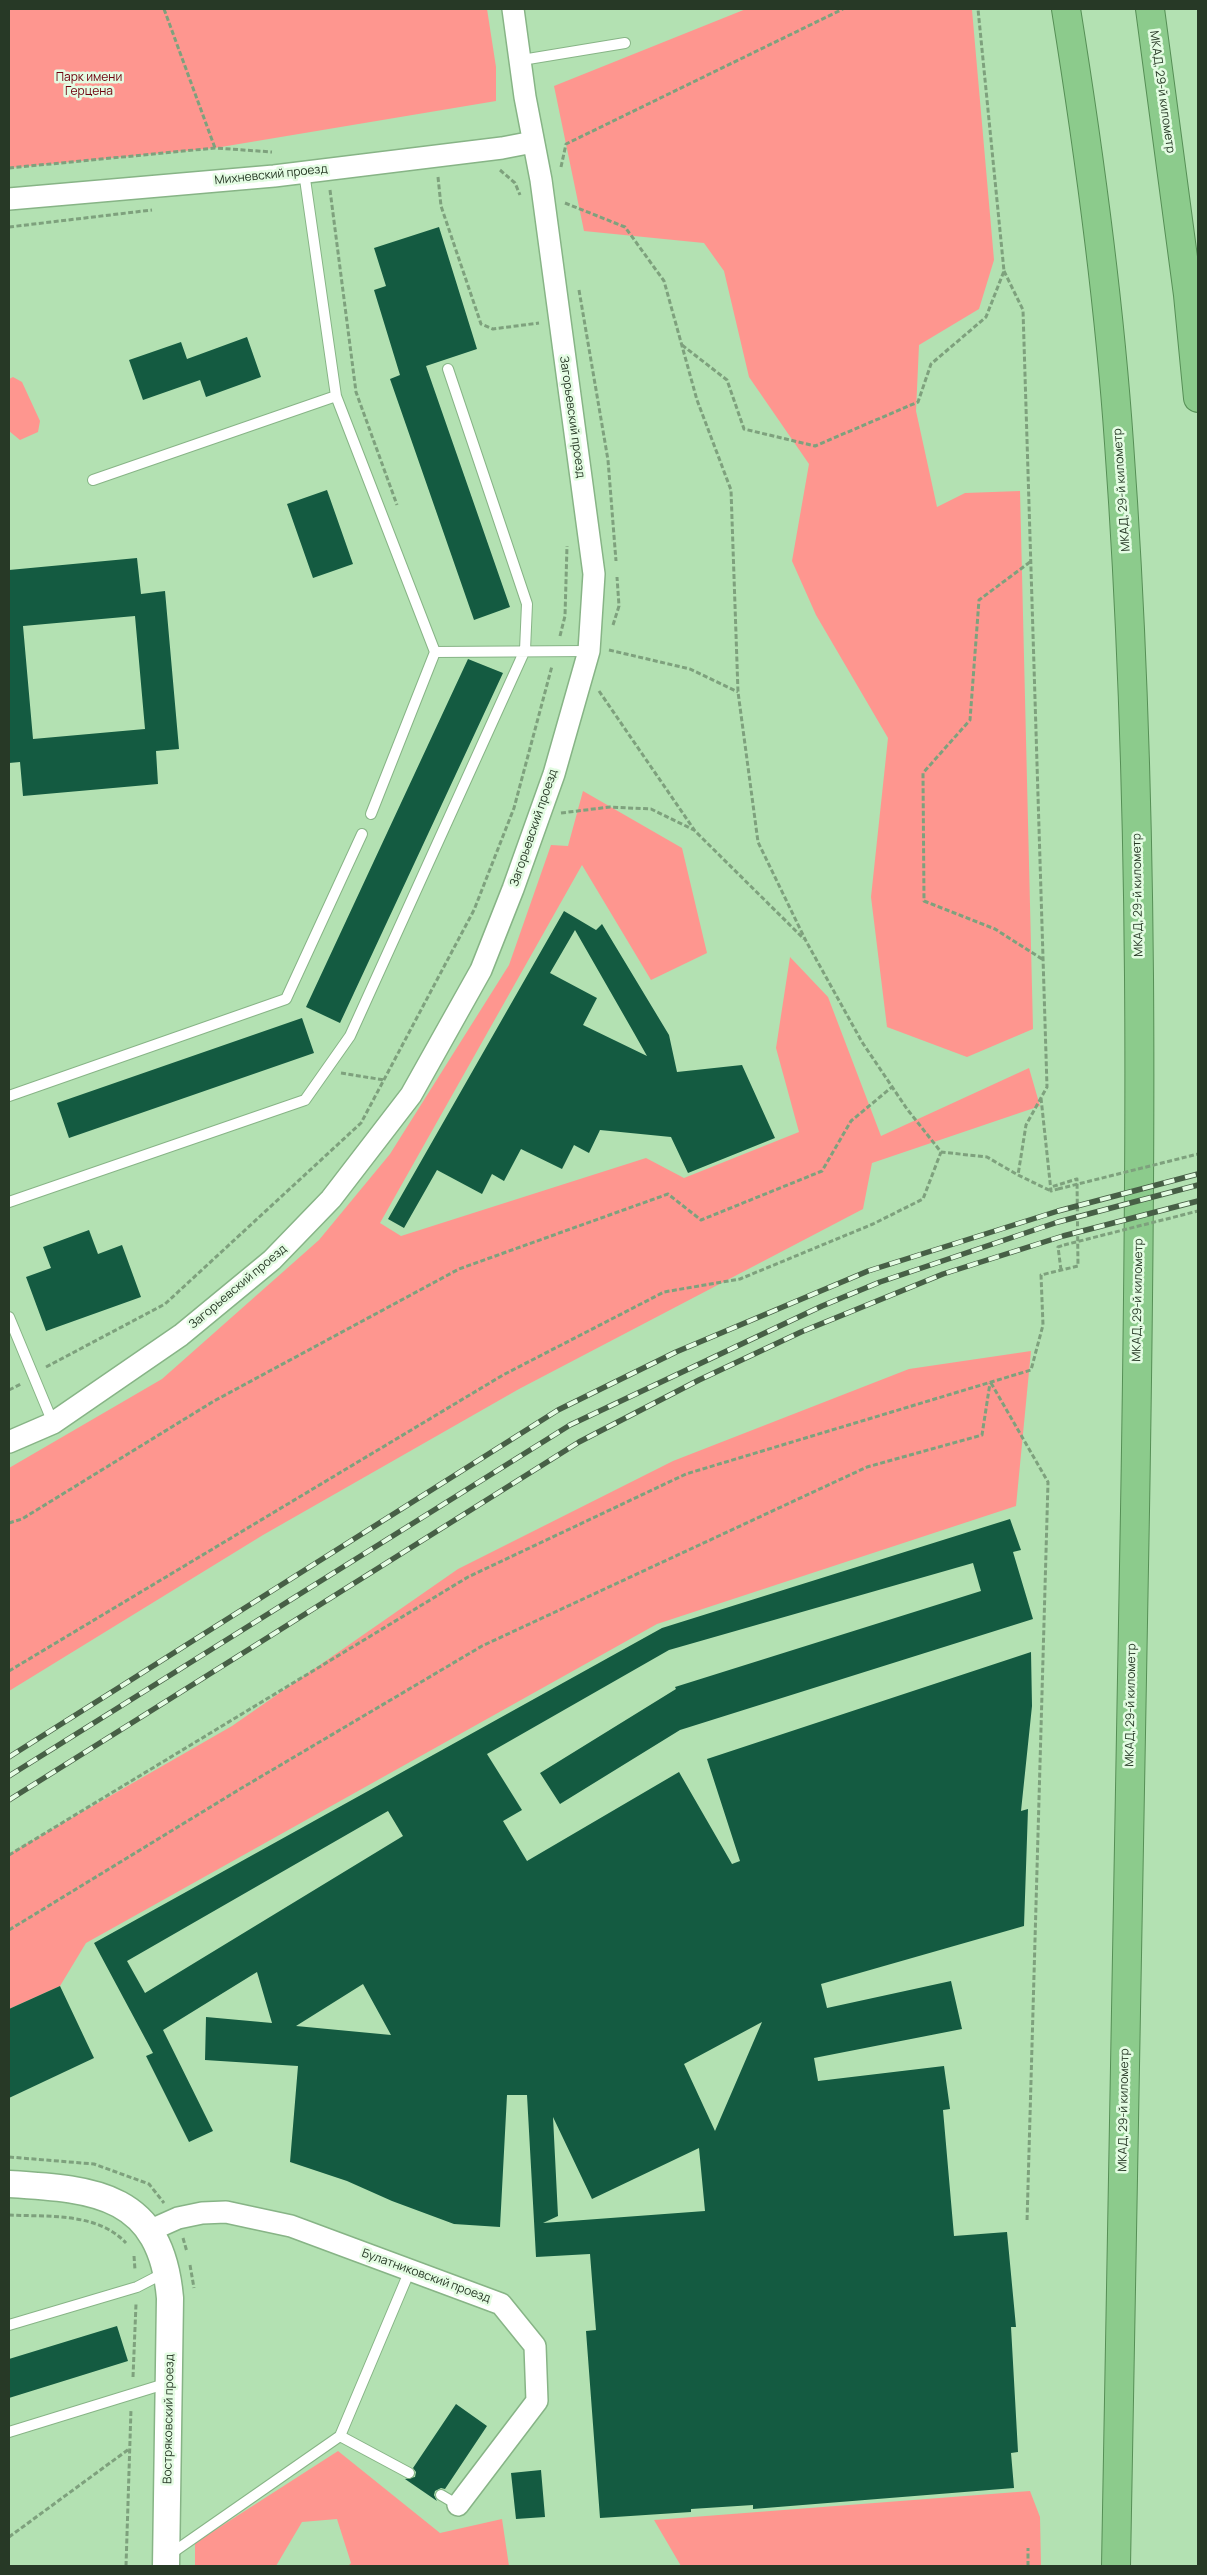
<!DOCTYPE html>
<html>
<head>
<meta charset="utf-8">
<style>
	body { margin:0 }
	#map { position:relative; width:1207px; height:2575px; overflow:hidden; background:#b3e1b2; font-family:Manrope,sans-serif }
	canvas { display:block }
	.frame { position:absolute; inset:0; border:10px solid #273926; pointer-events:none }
</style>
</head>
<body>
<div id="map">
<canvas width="1207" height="2575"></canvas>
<div class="frame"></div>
</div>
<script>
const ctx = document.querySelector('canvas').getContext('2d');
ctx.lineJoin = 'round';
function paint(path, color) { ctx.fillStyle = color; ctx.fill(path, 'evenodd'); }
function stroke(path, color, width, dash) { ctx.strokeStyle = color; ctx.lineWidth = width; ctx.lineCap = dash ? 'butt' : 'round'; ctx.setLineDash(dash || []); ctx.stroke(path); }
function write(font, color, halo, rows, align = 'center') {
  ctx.font = font + ' Manrope,sans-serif'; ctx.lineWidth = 5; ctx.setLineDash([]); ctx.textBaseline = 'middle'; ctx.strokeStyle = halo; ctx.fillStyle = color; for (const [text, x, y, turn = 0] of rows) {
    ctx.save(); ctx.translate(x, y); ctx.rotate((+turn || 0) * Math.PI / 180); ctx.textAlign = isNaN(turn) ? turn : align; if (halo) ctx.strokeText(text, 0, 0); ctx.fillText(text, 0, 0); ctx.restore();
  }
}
const green = new Path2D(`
	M9 9H487L496 67V101L215 148 9 168Z
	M746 9 972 10 994 260 979 309 919 345 916 411 937 507 965 493 1020 491 1033 1029 967 1057 887 1027 871 897 888 738 816 615 792 561 809 464 749 377 724 271 704 243 584 231 554 86Z
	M13 377 22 382 40 421 38 432 20 440 9 431V379Z
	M583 791 682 848 707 953 651 980 582 865 380 1223 401 1236 646 1158 684 1178 799 1132 776 1048 790 957 828 997 881 1136 1029 1068 1040 1106 872 1163 863 1209 519 1389 263 1535 9 1691V1468L162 1379 319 1240 390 1154 509 965 551 845 568 846Z
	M1031 1351 1016 1506 657 1624 86 1943 60 1986 9 2009V1854L232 1726 458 1569 673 1461 909 1369Z
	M338 2451 440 2533 502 2519 509 2566H348L351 2563 337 2519 302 2522 276 2566H195V2543Z
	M1030 2491 1040 2517 1041 2566H681L654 2520Z`);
const building = new Path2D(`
	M439 227 477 349 426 366 510 607 474 620 390 379 400 375 374 290 386 286 374 248Z
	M247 337 261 377 206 397 200 380 143 400 129 360 181 342 187 359Z
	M327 490 353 564 313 578 287 504Z
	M137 558 141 594 165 591 179 749 156 751 158 784 23 796 20 762 9 763V570ZM135 616 145 729 33 739 23 626Z
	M468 659 503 673 340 1023 306 1007Z
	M564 911 596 930 602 924 669 1035 677 1072 742 1065 775 1138 688 1173 671 1137 600 1130 589 1153 574 1145 562 1169 521 1149 504 1181 492 1174 482 1194 437 1170 404 1228 388 1219ZM575 930 634 1033 647 1056 583 1025 597 998 550 973Z
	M302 1018 314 1053 69 1138 57 1103Z
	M89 1230 98 1254 122 1245 141 1297 46 1331 26 1277 51 1268 43 1247Z
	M1010 1519 1021 1550 1013 1552 1033 1619 680 1730 560 1804 540 1773 676 1689 675 1687 981 1591 973 1563 669 1650 487 1754 522 1810 503 1821 527 1861 679 1772 732 1864 740 1861 707 1759 1031 1652 1032 1706 1021 1811 1028 1809 1024 1926 821 1984 827 2008 951 1981 962 2029 814 2058 818 2081 944 2066 950 2109 943 2110 954 2236 1007 2232 1016 2327H1011L1018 2452 1011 2453 1014 2488 753 2509V2505L691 2509V2512L600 2518 586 2331 596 2330 590 2254 536 2257 527 2095H507L500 2227 454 2224 392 2201 347 2181 290 2162 298 2066 205 2060 206 2017 272 2023 257 1972 163 2030 213 2131 189 2142 146 2056 153 2053 94 1943 662 1628ZM388 1811 403 1836 145 1993 127 1961ZM363 1984 391 2035 296 2026ZM762 2022 731 2094 715 2131 684 2064ZM553 2117 592 2199 699 2148 705 2211 543 2223 558 2216Z
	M60 1986 94 2058 9 2098V2009Z
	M117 2326 128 2361 9 2398V2359Z
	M456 2404 487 2426 445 2489 441 2488 435 2491 434 2495 437 2501 405 2479 415 2477 416 2472 413 2468Z
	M541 2470 545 2517 516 2519 511 2473Z`);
const path = new Path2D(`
	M164 9 215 148
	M561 167 566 144 843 9
	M9 168 215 148 272 152
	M500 170 515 183 520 195
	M438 177 441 206 481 324 493 329 539 323
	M330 190 356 392 397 505
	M565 203 625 227 664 281 697 400 731 490 738 692 758 842 806 941 862 1042 907 1109 941 1152 987 1157 1018 1175 1051 1191
	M9 227 152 210
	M1004 271 1023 310 1047 1087 1026 1125 1018 1175
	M579 290 608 460 616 561
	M682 345 727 380 744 429 815 446 918 402 931 364 986 317 1004 271 978 9
	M1030 562 979 600 970 720 923 773 924 901 995 929 1042 959
	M613 625 619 606 617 577
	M560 636 565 616 567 546
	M609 650 690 669 738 692
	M599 691 695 831 804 939
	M561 813 610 807 651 809 694 830
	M341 1073 384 1080
	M1041 1098 1051 1191 1058 1189
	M1061 1270 1058 1247 1064 1245
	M46 1367 165 1304 361 1123 474 910 514 808 552 666
	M991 1383 1048 1482 1027 2222
	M9 1390 21 1384
	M9 1523 22 1519 214 1401 459 1269 668 1194 701 1220 822 1171 851 1121 892 1087
	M9 1671 503 1375 664 1292 740 1279 873 1224 923 1199 941 1152
	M9 1855 468 1577 686 1474 1031 1370 1043 1325 1041 1275 1078 1266 1077 1179 1051 1187
	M9 1930 240 1789 482 1646 867 1467 982 1435 990 1383
	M9 2157 94 2164 149 2184 164 2203
	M9 2215C48 2217 97 2212 126 2243
	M183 2238 187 2252
	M134 2256 135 2270
	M190 2265 194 2288
	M133 2377 136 2304
	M9 2537 129 2449
	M126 2566 131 2409
	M1028 2566V2548`);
const service = new Path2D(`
	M522 60 625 43
	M304 172 336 396
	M93 480 336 396 435 652 371 814
	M435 652 589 651
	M9 1096 286 999 362 834
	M9 1202 305 1100 350 1036 525 650 527 604 448 369
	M9 1317 53 1423
	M9 2325 137 2287 164 2273
	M9 2432 168 2383
	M340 2436 409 2473
	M441 2495 458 2505
	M169 2555 340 2436 410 2270`);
const minor = new Path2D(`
	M9 199 274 176 502 148 533 142
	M9 1442 53 1423 181 1335 272 1260 331 1199 411 1095 481 970 513 889 554 774 589 651 594 574 541 180 525 97 513 9
	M151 2230 178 2218 202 2213 226 2212 249 2217 291 2226 501 2304 535 2346 537 2401 458 2505`);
const tertiary = new Path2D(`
	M9 2184C97 2189 161 2195 170 2298L166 2566`);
const trunk = new Path2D(`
	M1066 9C1089 152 1109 298 1119 443 1145 798 1141 1155 1135 1511 1129 1863 1122 2214 1116 2566
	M1150 9 1188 295 1198 398`);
const rail = new Path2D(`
	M9 1757 558 1410 676 1352 868 1271 1058 1211 1198 1174
	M9 1776 570 1425 822 1306 880 1282 1058 1222 1198 1185
	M9 1800 579 1442 699 1380 801 1332 943 1274 1063 1236 1198 1201`);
const pathBridge = new Path2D(`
	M1058 1189 1198 1154
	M1064 1245 1198 1211`);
const parkNames = [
	["Парк имени",89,78],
	["Герцена",89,92]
];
const streetNames = [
	["МКАД, 29-й километр",1162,92,82],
	["Михневский проезд",271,175,-6],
	["Загорьевский проезд",572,417,82],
	["МКАД, 29-й километр",1122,490,-94],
	["Загорьевский проезд",534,828,-71],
	["МКАД, 29-й километр",1138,895,-91],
	["Загорьевский проезд",238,1287,-40],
	["МКАД, 29-й километр",1138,1300,-89],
	["МКАД, 29-й километр",1131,1705,-89],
	["МКАД, 29-й километр",1124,2110,-89],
	["Булатниковский проезд",426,2276,20],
	["Востряковский проезд",169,2419,-89]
];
paint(green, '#fe968f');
paint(building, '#145b41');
stroke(service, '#87b486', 12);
stroke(minor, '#87b486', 24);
stroke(tertiary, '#87b486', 29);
stroke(trunk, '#568f56', 30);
stroke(path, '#7ea17d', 3, [5, 2.5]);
stroke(service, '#fff', 10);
stroke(minor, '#fff', 21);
stroke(tertiary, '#fff', 26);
stroke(trunk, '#8ccb8c', 28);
stroke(rail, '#475f46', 5.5);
stroke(rail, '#e4fce3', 4, [11]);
stroke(pathBridge, '#7ea17d', 3, [5, 2.5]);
write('12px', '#6d000d', '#e4fce3', parkNames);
write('12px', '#273926', '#e4fce3', streetNames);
</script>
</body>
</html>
